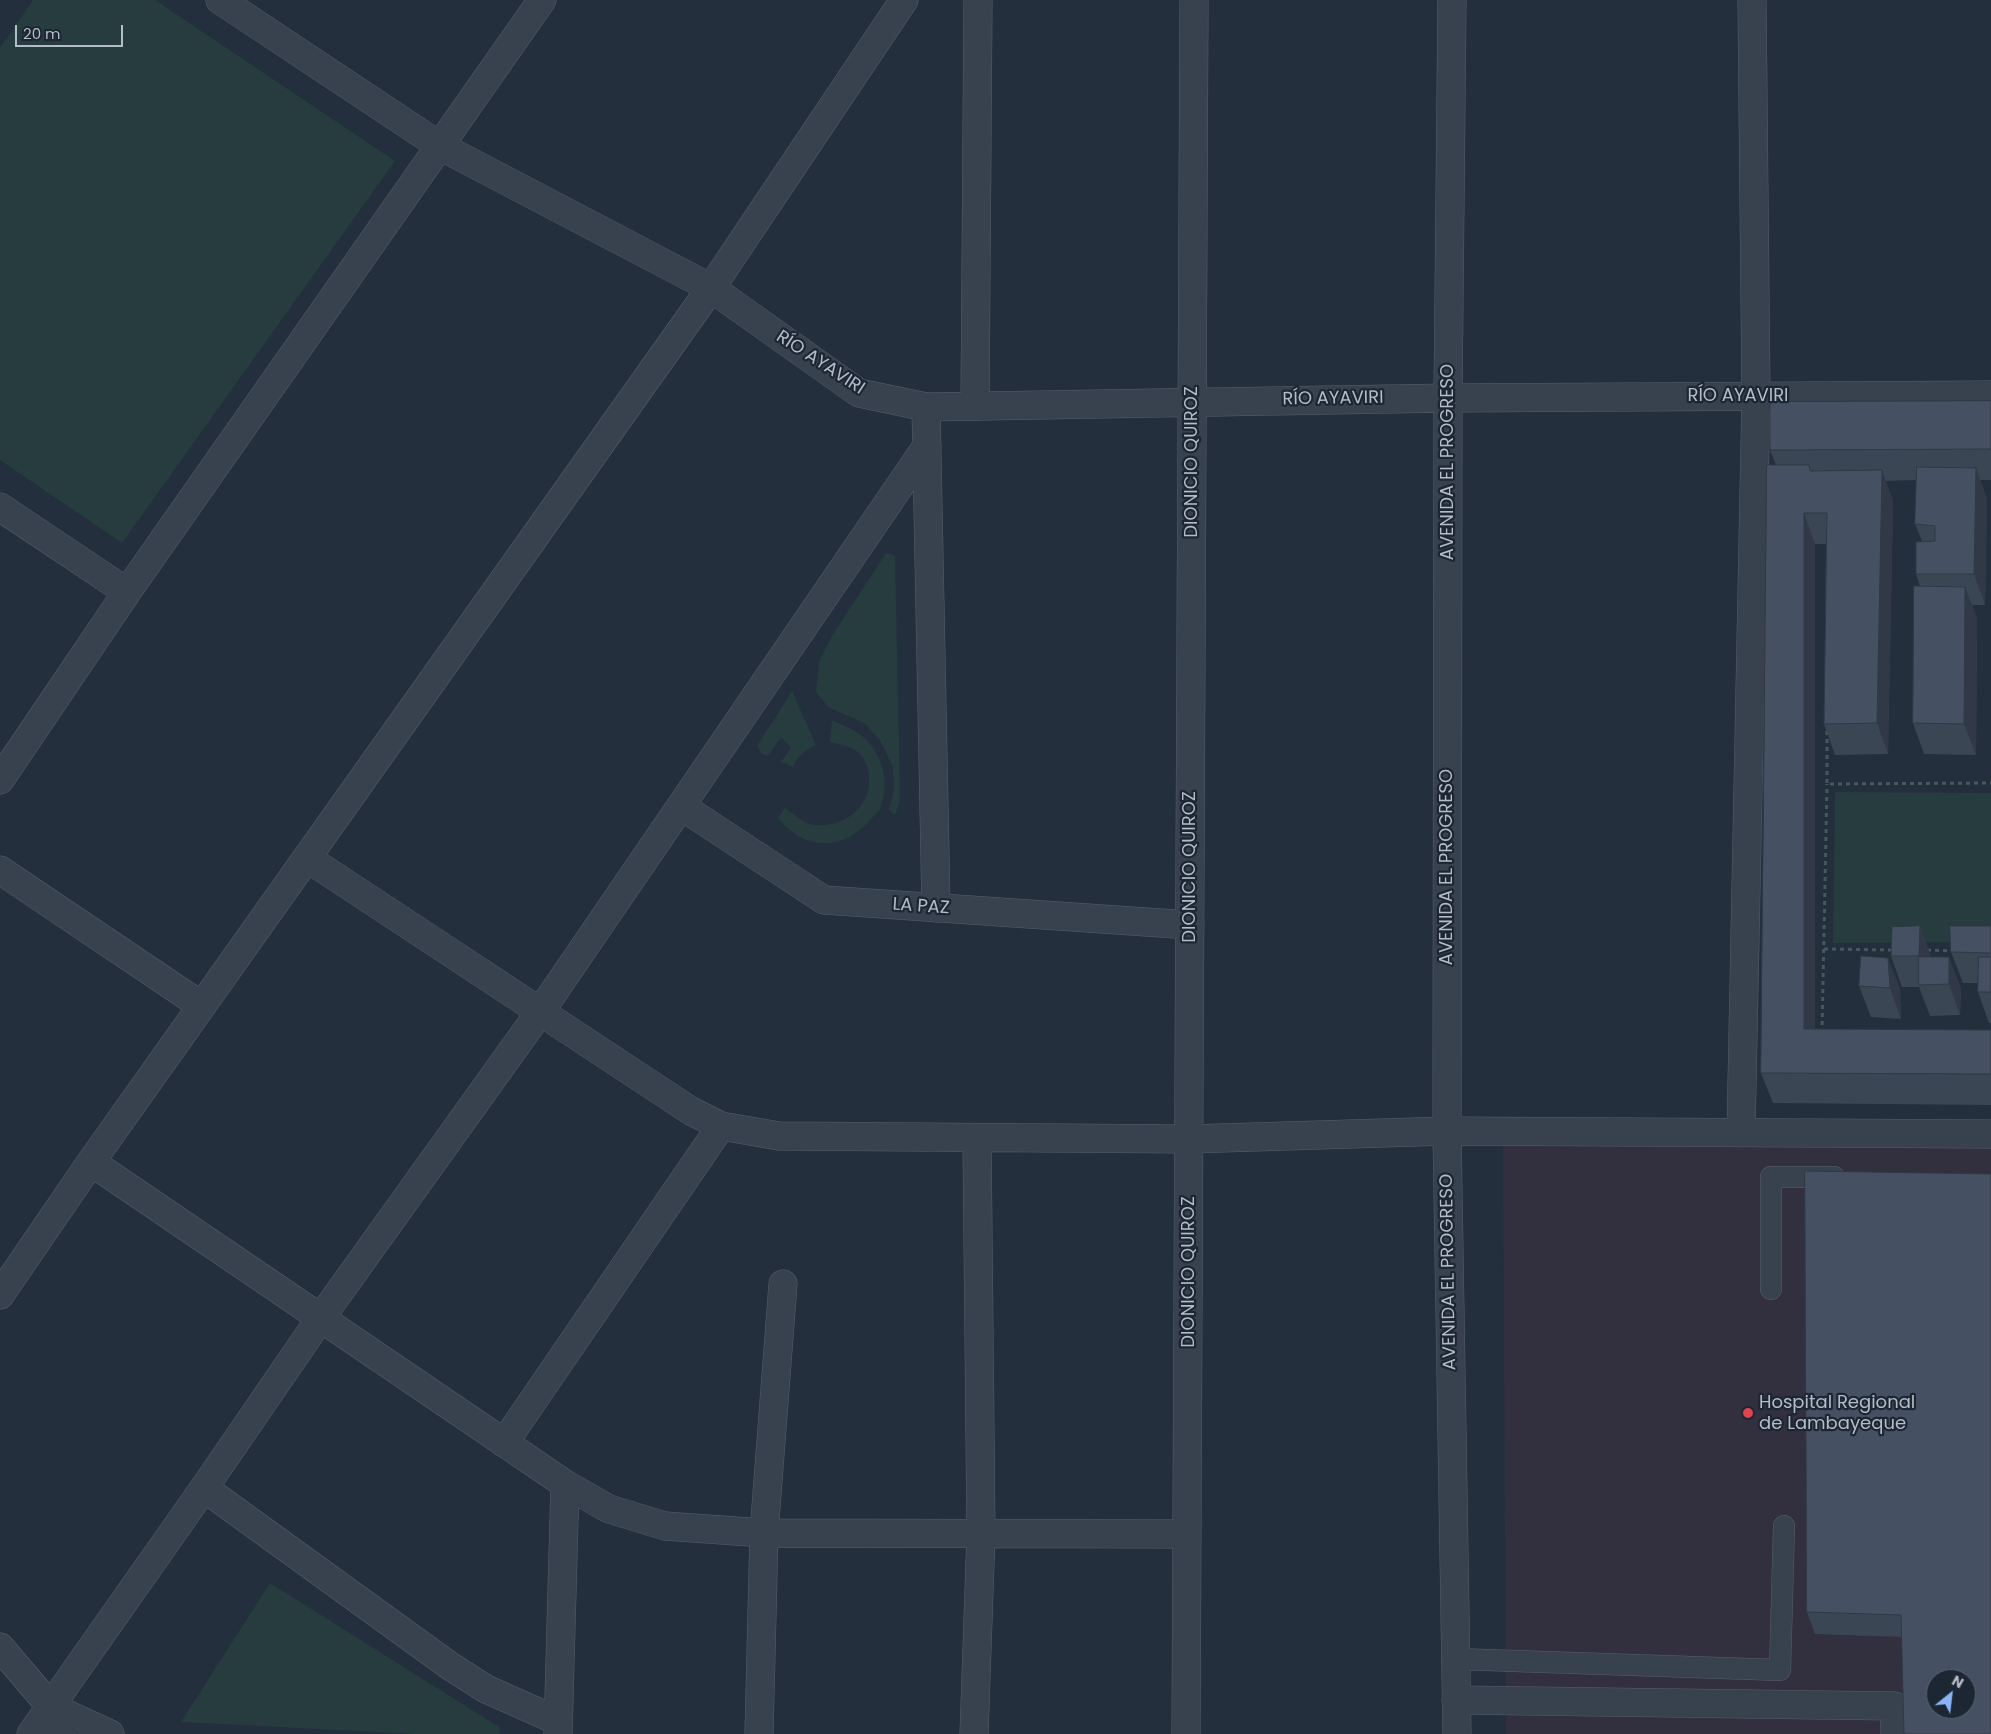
<!DOCTYPE html>
<html>
<head>
<meta charset="utf-8">
<style>
	body { margin:0 }
	#map { position:relative; width:1991px; height:1734px; overflow:hidden; background:#242f3e; font-family:Poppins,sans-serif }
	canvas { display:block }
	.north { position:absolute; left:1926px; top:1669px; width:50px; height:50px; box-sizing:border-box; background:#1d2633; border:1px solid #59626f; border-radius:50%; rotate:29deg; font-size:14px; font-weight:700; line-height:20px; text-align:center; color:#b4bcc9 }
	.north::after { content:''; display:block; margin:auto; width:18px; height:22px; background:#8ab4f8; clip-path:polygon(50% 0,100% 100%,50% 72%,0 100%) }
	.scale { position:absolute; left:15px; top:25px; width:108px; height:22px; box-sizing:border-box; border:2px solid #b4bcc9; border-top:0; padding-left:6px; font-size:15px; line-height:18px; white-space:nowrap; color:#b4bcc9; -webkit-text-stroke:4px #1d2633; paint-order:stroke }
</style>
</head>
<body>
<div id="map">
<canvas width="1991" height="1734"></canvas>
<div class="north">N</div>
<div class="scale">20 m</div>
</div>
<script>
const ctx = document.querySelector('canvas').getContext('2d');
ctx.lineJoin = 'round';
function paint(path, color) { ctx.fillStyle = color; ctx.fill(path, 'evenodd'); }
function stroke(path, color, width, dash) { ctx.strokeStyle = color; ctx.lineWidth = width; ctx.lineCap = dash ? 'butt' : 'round'; ctx.setLineDash(dash || []); ctx.stroke(path); }
function write(font, color, halo, rows, align = 'center') {
  ctx.font = font + ' Poppins,sans-serif'; ctx.lineWidth = 4.5; ctx.setLineDash([]); ctx.textBaseline = 'middle'; ctx.strokeStyle = halo; ctx.fillStyle = color; for (const [text, x, y, turn = 0] of rows) {
    ctx.save(); ctx.translate(x, y); ctx.rotate((+turn || 0) * Math.PI / 180); ctx.textAlign = isNaN(turn) ? turn : align; if (halo) ctx.strokeText(text, 0, 0); ctx.fillText(text, 0, 0); ctx.restore();
  }
}
const medical = new Path2D(`
	M1503 1144 1991 1147V1734H1506ZM1936 1679H1966V1709H1936Z`);
const green = new Path2D(`
	M33 0H155L395 161 122 543 0 460V48Z
	M886 553 895 556 900 800 895 815 889 810 894 790 893 767 880 740 864 723 828 707 816 692 819 662 832 636Z
	M792 691 816 745C804 751 798 755 793 767L781 762 791 748 782 738 778 741 768 756 762 754 757 746Z
	M832 720C842 725 854 729 862 736 882 753 890 781 881 806 880 810 875 814 872 818 852 842 823 852 795 834 788 830 783 823 778 818L785 808C793 813 804 824 814 825 847 828 876 803 868 769 866 762 862 754 855 750 848 746 838 744 830 742Z
	M1835 792 1991 793V942L1833 943Z
	M270 1583 499 1727 500 1734H417L181 1722Z`);
const path = new Path2D(`
	M1827 731V784L1991 783
	M1824 949 1893 950
	M1927 950 1953 951
	M1822 1033 1827 784`);
const service = new Path2D(`
	M1771 1289V1177H1834
	M1456 1659 1780 1670 1784 1526`);
const pedestrian = new Path2D(`
	M1456 1700 1894 1706 1895 1734`);
const minor = new Path2D(`
	M1448 398 1452 0
	M975 406 978 0
	M926 407 936 908
	M0 507 127 592
	M0 780 127 592 542 0
	M681 806 824 900 1190 925
	M307 858 691 1111 721 1126 779 1136 1190 1139 1447 1131 1991 1134
	M0 870 202 1006
	M1741 1133 1756 396 1752 0
	M91 1162 565 1484 609 1509 665 1526 764 1533 1187 1534
	M0 1295 91 1162 711 288 904 0
	M504 1443 721 1126
	M204 1488 450 1666 486 1689 558 1721
	M51 1707 110 1734
	M31 1734 204 1488 320 1319 540 1012 927 446
	M558 1734 565 1484
	M759 1734 764 1533 783 1284
	M974 1734 981 1534 977 1138
	M1186 1734 1194 0`);
const tertiary = new Path2D(`
	M220 0 440 146 711 288 859 393 926 407 1448 398 1991 395
	M1448 398 1447 1131 1457 1734
	M0 1647 51 1707 60 1734`);
const wall = new Path2D(`
	M1991 401V480H1980L1987 499 1985 605H1972L1977 618 1976 755 1924 754 1913 723 1920 586 1916 574 1922 541 1915 524 1916 480 1885 481 1893 501 1888 754 1835 755 1824 724 1826 544H1815V1029L1991 1030V1105L1773 1103 1761 1073 1776 465 1770 450Z
	M1920 926 1931 957 1961 988 1960 1015 1930 1016 1919 987H1902L1891 956Z
	M1991 926V1023H1989L1978 992V983H1963L1951 952Z
	M1859 986 1900 988 1901 1019 1871 1017Z
	M1991 1174 1902 1637 1815 1634 1807 1612Z`);
const shadedWall = new Path2D(`
	M1976 468 1987 499 1985 605 1974 574Z
	M1882 470 1893 501 1888 754 1877 723Z
	M1804 513 1815 544V1060L1804 1029Z
	M1965 587 1977 618 1976 755 1964 724Z
	M1920 926 1931 957 1929 985 1919 956Z
	M1949 957 1961 988 1960 1015 1949 984Z
	M1888 958 1900 988 1901 1019 1890 988Z`);
const building = new Path2D(`
	M1991 401V449L1770 450V402Z
	M1767 465H1809L1810 471 1882 470 1877 723 1824 724 1827 513H1804V1029L1991 1030V1074L1761 1073Z
	M1917 467 1976 468 1974 574H1916V542L1935 541V526L1915 524Z
	M1914 586 1965 587 1964 724 1913 723Z
	M1920 926 1919 956H1891L1892 927Z
	M1950 926H1991V953L1951 952Z
	M1861 956 1888 958 1890 988 1859 986Z
	M1919 957H1949V984L1919 985Z
	M1979 957H1991V992H1978Z
	M1805 1171 1991 1174V1734H1904L1901 1615 1807 1612ZM1936 1679H1966V1709H1936Z`);
const markers = [
	[1748,1413,6,"#e0444e"]
];
const streetNames = [
	["RÍO AYAVIRI",820,363,33],
	["RÍO AYAVIRI",1738,396],
	["RÍO AYAVIRI",1333,399,-1],
	["DIONICIO QUIROZ",1192,462,-90],
	["AVENIDA EL PROGRESO",1448,462,-90],
	["DIONICIO QUIROZ",1190,867,-90],
	["AVENIDA EL PROGRESO",1447,867,-90],
	["LA PAZ",921,907,4],
	["DIONICIO QUIROZ",1189,1272,-90],
	["AVENIDA EL PROGRESO",1449,1272,-91]
];
const poiNames = [
	["Hospital Regional",1759,1403],
	["de Lambayeque",1759,1424]
];
paint(medical, '#32303f');
paint(green, '#263c3f');
stroke(service, '#565f6c', 22);
stroke(pedestrian, '#565f6c', 29);
stroke(minor, '#565f6c', 29);
stroke(tertiary, '#565f6c', 29);
stroke(path, '#44595c', 3, [4, 4]);
stroke(service, '#38414e', 21);
stroke(pedestrian, '#38414e', 28);
stroke(minor, '#38414e', 28);
stroke(tertiary, '#38414e', 28);
paint(wall, '#3b4654');
paint(shadedWall, '#303945');
paint(building, '#455162');
stroke(building, '#303945', 1);
for (const [x, y, r, color] of markers) { const dot = new Path2D(); dot.arc(x, y, r, 0, 2 * Math.PI); ctx.fillStyle = color; ctx.fill(dot); stroke(dot, '#1d2633', 2); }
write('18px', '#b4bcc9', '#1d2633', streetNames);
write('18px', '#b4bcc9', '#1d2633', poiNames, 'left');
</script>
</body>
</html>
